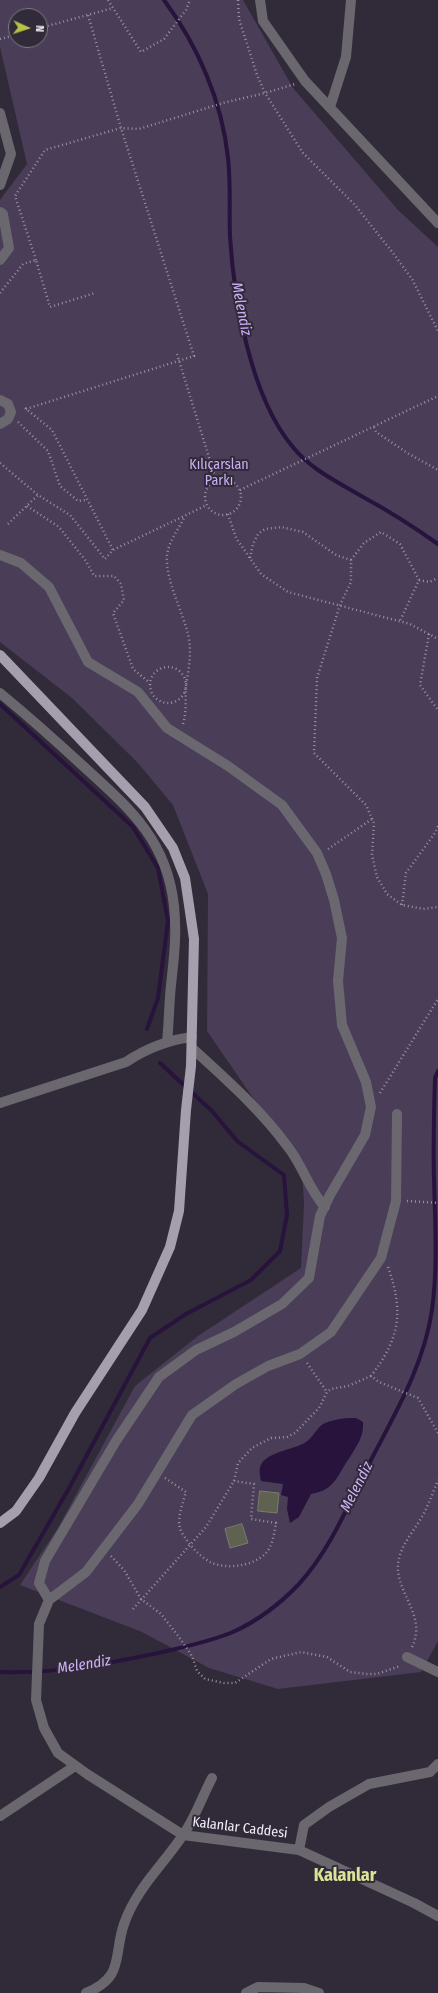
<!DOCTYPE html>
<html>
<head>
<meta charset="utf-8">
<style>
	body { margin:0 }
	#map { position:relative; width:438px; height:1993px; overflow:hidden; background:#312b39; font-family:"Fira Sans Condensed",sans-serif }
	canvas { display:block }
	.north { position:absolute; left:8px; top:8px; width:40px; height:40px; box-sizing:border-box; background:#312b39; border:1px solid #7e7985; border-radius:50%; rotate:93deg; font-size:11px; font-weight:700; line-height:16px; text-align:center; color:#f2eef7 }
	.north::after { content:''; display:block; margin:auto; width:14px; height:18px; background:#b6c148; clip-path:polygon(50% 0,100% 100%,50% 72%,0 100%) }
</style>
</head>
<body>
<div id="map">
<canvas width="438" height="1993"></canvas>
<div class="north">N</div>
</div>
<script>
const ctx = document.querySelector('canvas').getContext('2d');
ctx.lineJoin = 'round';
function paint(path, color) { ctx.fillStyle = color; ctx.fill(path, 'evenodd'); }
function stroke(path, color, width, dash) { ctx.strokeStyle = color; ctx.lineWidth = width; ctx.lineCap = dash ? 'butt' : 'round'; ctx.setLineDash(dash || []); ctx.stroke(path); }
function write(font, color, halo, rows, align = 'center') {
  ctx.font = font + ' "Fira Sans Condensed",sans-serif'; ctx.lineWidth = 4; ctx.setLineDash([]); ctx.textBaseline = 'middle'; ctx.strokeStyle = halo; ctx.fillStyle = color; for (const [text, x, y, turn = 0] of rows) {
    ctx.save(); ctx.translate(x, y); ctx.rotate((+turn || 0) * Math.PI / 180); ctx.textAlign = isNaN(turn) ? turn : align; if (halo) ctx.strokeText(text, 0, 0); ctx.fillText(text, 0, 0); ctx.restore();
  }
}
const green = new Path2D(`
	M0 0H243L293 88 398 210 438 247V1641L421 1672 278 1689 209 1668 142 1632 20 1585 58 1528 135 1386 198 1336 301 1268 304 1204 302 1169 207 1031 208 894 173 805 137 762 72 698 0 642V200L27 164 0 47ZM16 16H40V40H16Z`);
const water = new Path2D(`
	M347 1418H356L363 1422C364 1437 357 1445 350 1457 337 1475 336 1490 311 1494L299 1517 290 1523 287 1509 288 1497 281 1495 283 1484 261 1481C260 1475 258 1469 262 1463 271 1451 293 1450 306 1442 313 1437 317 1428 323 1424 331 1420 339 1419 347 1418Z`);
const stream = new Path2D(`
	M164 0C198 46 222 101 228 158 231 184 229 211 230 237 234 300 251 397 292 446 311 470 338 482 363 497 389 511 414 527 438 544
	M0 704 133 827 158 868 168 921 158 998 147 1029
	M0 1587 19 1575 68 1490 150 1338 186 1314 251 1280 280 1251 287 1215 284 1175 237 1141 212 1111 160 1063
	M0 1672C53 1674 106 1664 158 1653 184 1647 209 1642 233 1632 257 1621 280 1604 299 1584 332 1548 350 1500 372 1458 397 1410 424 1364 432 1310 438 1266 435 1221 434 1177 433 1144 434 1111 435 1078L438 1071`);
const building = new Path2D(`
	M260 1491 279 1493 277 1513 258 1511Z
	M242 1524 248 1543 230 1548 225 1529Z`);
const path = new Path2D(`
	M108 0 141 52 164 39 186 10 190 0
	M238 0 239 19 257 75 265 93 303 153 355 205 393 253 412 279 438 331
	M40 28 113 8
	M0 39 16 35
	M36 260 15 196 45 150 121 128 139 129 223 103 265 93 295 84
	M0 293 23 264 36 260 50 307 95 293
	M177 354 216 480
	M25 408 52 430 113 550
	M26 409 194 356 121 128 88 15
	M18 422 48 451 60 486 78 501 87 500
	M374 427 376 432 409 454 438 470
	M0 463 38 495 70 515 105 559 113 550 207 505
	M205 497a18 18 0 1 1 36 0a18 18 0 1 1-36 0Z
	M240 490 438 396
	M27 506 59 527 86 561 94 576H114L121 584 124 600 113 613 133 669 150 683
	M228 514 236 538 261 574 288 592 410 624 438 639
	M8 524 38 495
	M250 558 253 544 258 534 265 529 281 527 303 532 336 555 351 560V582L340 605 317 678 314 753 366 805 374 823 372 855 377 877 387 894 402 905 423 909 438 907
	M351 560 364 543 381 532 400 544 419 580 400 621
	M419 580 429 582 438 578
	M429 634 420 685 438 710
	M150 685a18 18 0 1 1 36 0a18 18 0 1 1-36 0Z
	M183 724C187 711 185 699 186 685 189 668 192 651 188 634 182 611 169 587 167 563 165 545 178 531 185 516
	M328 849 372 819
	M402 905 406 873 435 833 438 826
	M380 1093 438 999
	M407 1201 438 1203
	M388 1267C404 1312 400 1338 371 1376L379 1382 418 1398 438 1433
	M307 1363 327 1392
	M165 1478 186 1492C183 1502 177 1518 180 1528 181 1532 184 1536 186 1539 192 1548 201 1557 210 1562 226 1570 253 1566 265 1554 273 1546 274 1533 276 1523L251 1519 254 1484 234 1481
	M111 1556 124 1570 141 1599 161 1614 179 1637 192 1656 197 1671 205 1679 224 1683H235L271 1659 301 1652 327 1657 350 1672 367 1674H377L400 1666
	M133 1609 206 1527 234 1481 238 1463 252 1448 271 1438 287 1437 295 1433 319 1408 327 1392 331 1389 348 1386 371 1376
	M412 1647C426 1618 401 1598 398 1571 396 1548 416 1530 425 1511 430 1501 434 1490 438 1480`);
const minor = new Path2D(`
	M260 0 263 21 305 81 438 223
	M330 107 346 57 351 0
	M0 113 11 154 0 185
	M0 212 3 214 9 248 0 260
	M0 400 8 404 11 412 8 419 0 424
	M0 555 21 563 49 587 88 662 138 692 167 728 228 766 282 805 317 853 326 874 334 900 342 938 338 981 342 1025 366 1082 371 1107 365 1135 330 1195 320 1216 309 1278 282 1304 234 1332 196 1350 159 1377 116 1441 45 1561 39 1583 49 1600
	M0 693C28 716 55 740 82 765 128 807 167 839 174 906 177 933 174 958 171 985 169 1004 169 1023 167 1042
	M192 1048C226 1079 261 1110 288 1147 303 1166 309 1190 325 1207
	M0 1103 126 1062C147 1048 168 1040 192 1037
	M397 1114 396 1201 381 1258 331 1332 300 1354 268 1366 236 1384 192 1415 138 1504 86 1572 49 1600 39 1624 36 1700 44 1728 58 1753 87 1774 183 1835 299 1850 414 1903 438 1916
	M407 1657 438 1672
	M0 1816 75 1766
	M299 1850 304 1825 329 1807 369 1784 430 1772 438 1764
	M86 1993C125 1977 113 1956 124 1924 136 1889 163 1865 183 1835 195 1818 202 1797 212 1778
	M246 1993 258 1987 304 1988 319 1993`);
const major = new Path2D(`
	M0 655 145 807 173 848 185 878 194 939 191 1066 186 1110 179 1211 170 1247 142 1310 75 1413 39 1478 16 1511 0 1523`);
const parkNames = [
	["Kılıçarslan",219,465],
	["Parkı",219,481]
];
const streetNames = [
	["Kalanlar Caddesi",240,1828,7]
];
const waterNames = [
	["Melendiz",241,309,79],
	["Melendiz",357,1487,-63],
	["Melendiz",84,1665,-9]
];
const districtNames = [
	["Kalanlar",345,1876]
];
paint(green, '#493d58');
paint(water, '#27133c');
stroke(stream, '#27133c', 4);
paint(building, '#5f6151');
stroke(building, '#7a7c6b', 1);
stroke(path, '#98939f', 2.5, [1, 3]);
stroke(minor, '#6a676e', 10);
stroke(major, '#a59fad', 10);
write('14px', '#cdadf6', '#312b39', parkNames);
write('14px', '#f2eef7', '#312b39', streetNames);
write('italic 15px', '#d0aff9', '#312b39', waterNames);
write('bold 18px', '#dbe496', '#312b39', districtNames);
</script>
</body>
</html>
